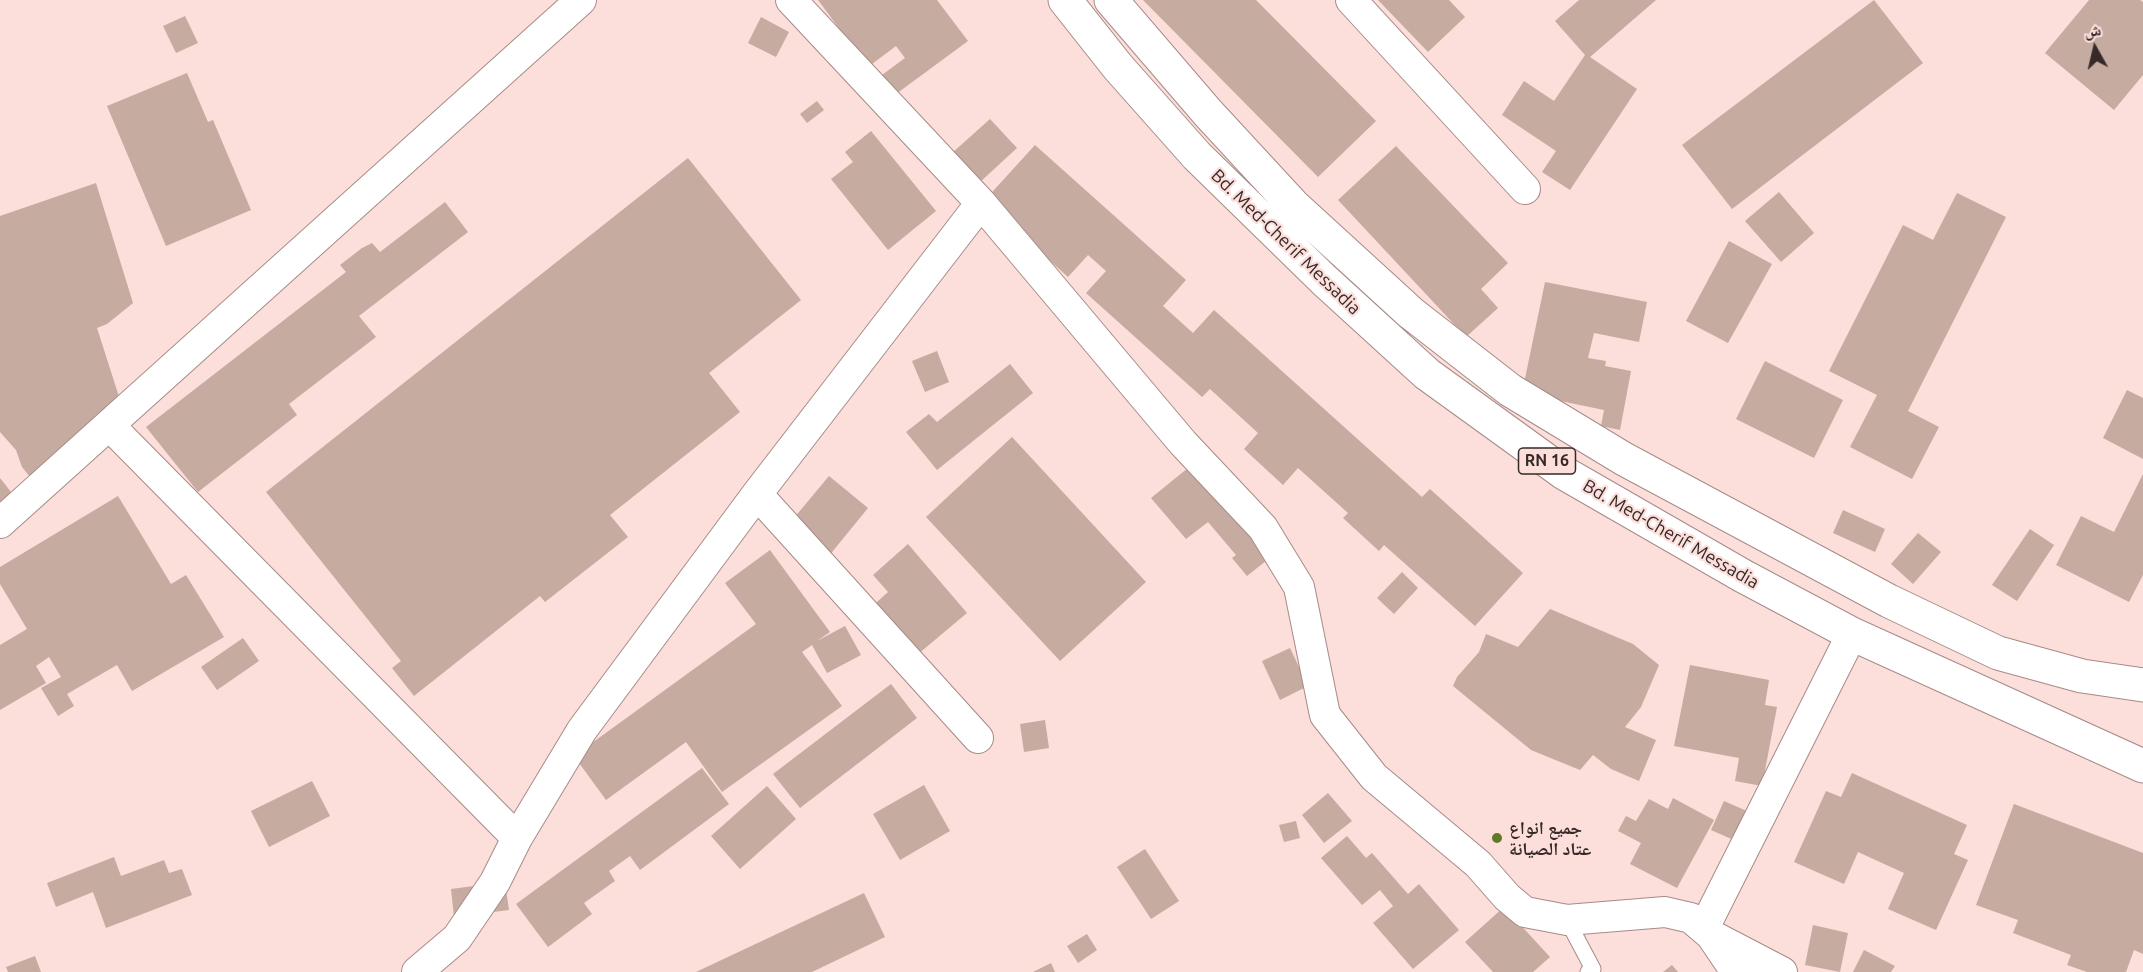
<!DOCTYPE html>
<html>
<head>
<meta charset="utf-8">
<style>
	body { margin:0 }
	#map { position:relative; width:2143px; height:972px; overflow:hidden; background:#fcdeda; font-family:Ubuntu,"Noto Naskh Arabic",sans-serif }
	canvas { display:block }
	.north { position:absolute; left:2065px; top:18px; width:60px; height:60px; -webkit-text-stroke:4px #fcdeda; paint-order:stroke; rotate:352deg; font-size:16px; font-weight:700; line-height:24px; text-align:center; color:#352a29 }
	.north::after { content:''; display:block; margin:auto; width:21px; height:27px; background:#352a29; clip-path:polygon(50% 0,100% 100%,50% 72%,0 100%) }
</style>
</head>
<body>
<div id="map">
<canvas width="2143" height="972"></canvas>
<div class="north">ش</div>
</div>
<script>
const ctx = document.querySelector('canvas').getContext('2d');
ctx.lineJoin = 'round';
function paint(path, color) { ctx.fillStyle = color; ctx.fill(path, 'evenodd'); }
function stroke(path, color, width, dash) { ctx.strokeStyle = color; ctx.lineWidth = width; ctx.lineCap = dash ? 'butt' : 'round'; ctx.setLineDash(dash || []); ctx.stroke(path); }
function write(font, color, halo, rows, align = 'center') {
  ctx.font = font + ' Ubuntu,"Noto Naskh Arabic",sans-serif'; ctx.lineWidth = 4.5; ctx.setLineDash([]); ctx.textBaseline = 'middle'; ctx.strokeStyle = halo; ctx.fillStyle = color; for (const [text, x, y, turn = 0] of rows) {
    ctx.save(); ctx.translate(x, y); ctx.rotate((+turn || 0) * Math.PI / 180); ctx.textAlign = isNaN(turn) ? turn : align; if (halo) ctx.strokeText(text, 0, 0); ctx.fillText(text, 0, 0); ctx.restore();
  }
}
const building = new Path2D(`
	M818 0H937L968 41 896 94 882 75 905 58 896 46 868 67Z
	M1143 0H1256L1376 121 1318 177Z
	M1378 0H1449L1465 17 1428 52Z
	M1579 0H1656L1590 57 1637 89 1570 190 1542 172 1556 151 1502 115 1524 81 1554 101 1585 55 1555 21Z
	M1874 0 1923 63 1732 209 1682 145Z
	M2089 0H2140L2143 2V75L2114 110 2045 53Z
	M185 16 198 43 176 53 163 26Z
	M761 17 789 32 776 57 748 43Z
	M187 73 208 122 213 120 251 210 166 246 107 106Z
	M817 101 824 110 807 123 800 114Z
	M990 119 1017 148 979 183 951 154Z
	M871 131 936 211 888 250 831 179 853 162 845 152Z
	M1035 145 1186 280 1163 306 1193 333 1214 310 1422 497 1430 489 1523 573 1475 626 1384 545 1379 551 1343 518 1348 513 1298 468 1283 485 1244 449 1258 433 1210 389 1202 397 1086 293 1106 271 1088 255 1068 277 984 201Z
	M1396 146 1508 263 1481 289 1498 308 1466 337 1338 200Z
	M688 158 801 300 709 373 740 412 610 515 628 537 545 602 540 596 414 696 392 668 401 661 266 492Z
	M96 183 133 303 107 324 97 328 122 406 30 477 22 467 16 450 0 432V216Z
	M1779 192 1814 233 1781 262 1745 221Z
	M1957 193 2006 217 1908 411 1939 427 1912 479 1850 447 1877 395 1829 371 1903 225 1933 240Z
	M445 202 468 232 359 316 376 337 289 404 297 415 198 492 146 427 346 272 340 265 362 248 372 243 380 252Z
	M1729 241 1772 264 1728 343 1686 321Z
	M1545 282 1647 302 1639 342 1594 333 1588 358 1606 361 1605 366 1631 371 1620 430 1601 426 1604 410 1522 393Z
	M937 351 949 382 925 392 912 361Z
	M1765 361 1843 400 1814 458 1736 419Z
	M1010 364 1033 393 937 470 906 432 929 414 937 422Z
	M2127 390 2143 398V459L2103 438Z
	M1012 437 1146 582 1060 661 926 517Z
	M1204 455 1281 549 1247 576 1232 558 1236 555 1208 522 1186 539 1151 498Z
	M2143 474V575L2129 602 2056 565 2081 516 2114 532Z
	M829 476 868 508 828 557 789 524Z
	M0 478 26 511 0 531Z
	M118 496 171 584 186 575 224 637 132 691 117 665 67 694 74 706 58 716 41 688 61 677 49 657 36 666 46 683 0 710V645L27 629 0 584V567Z
	M1843 510 1885 529 1875 552 1833 533Z
	M2030 529 2054 545 2017 601 1992 585Z
	M1918 533 1941 552 1913 584 1891 564Z
	M908 544 967 613 911 660 868 610 888 592 873 575Z
	M770 550 830 632 817 641 845 626 861 655 827 673 812 645 802 652 842 706 722 792 686 742 606 800 574 756 756 624 725 583Z
	M1402 572 1418 588 1394 614 1377 598Z
	M1550 609 1633 644 1659 665 1641 707 1625 727 1656 740 1639 781 1611 769 1593 755 1580 770 1531 750 1453 686 1457 677 1479 652 1486 634 1518 647Z
	M243 638 259 661 217 690 201 667Z
	M1290 648 1308 686 1280 700 1262 661Z
	M1690 665 1769 680 1765 705 1777 707 1762 786 1735 781 1739 758 1674 746Z
	M891 684 917 718 800 808 773 774Z
	M1045 720 1049 748 1024 752 1020 724Z
	M702 768 729 804 640 870 630 856 609 871 615 881 584 903 592 914 548 947 516 904Z
	M1852 773 1967 825 1954 854 1968 860 1936 930 1888 909 1904 873 1858 852 1844 884 1794 862 1826 791 1841 797Z
	M312 781 330 816 269 847 251 811Z
	M924 785 950 831 900 860 873 814Z
	M767 786 796 819 740 869 711 836Z
	M1328 793 1352 821 1324 843 1302 815Z
	M1673 798 1714 820 1677 888 1630 864 1641 843 1618 831 1626 816 1636 821 1649 799 1668 809Z
	M1724 801 1749 812 1736 841 1711 830Z
	M2014 804 2143 853V954L2134 950 2126 972H2087L2067 965 2071 955 2013 933 2018 920 1976 905Z
	M1296 821 1300 838 1284 842 1279 825Z
	M1347 836 1366 858 1372 853 1408 894 1419 884 1459 930 1413 969 1373 923 1393 906 1380 890 1362 905 1321 858Z
	M1145 849 1179 901 1151 919 1117 867Z
	M114 857 121 876 164 860 169 873 182 869 192 895 106 928 93 892 56 907 47 883Z
	M505 882 509 910 454 917 451 889Z
	M864 893 885 937 812 972H696Z
	M1504 907 1550 957 1533 972H1493L1465 942Z
	M1813 925 1848 933 1840 972 1805 965Z
	M1087 934 1097 950 1078 963 1067 946Z
	M1864 950 1895 966 1891 972H1853Z
	M35 956 41 972H8L6 967Z
	M1051 963 1055 972H1033Z
	M1672 965 1678 972H1663Z`);
const service = new Path2D(`
	M1567 920 1593 969 1588 972`);
const minor = new Path2D(`
	M791 0 981 203 1183 443 1263 528 1299 587 1325 715 1374 777 1478 864 1507 897 1525 912 1567 920 1665 912 1691 918 1711 935 1736 972
	M1351 0 1525 189
	M109 425 517 838
	M757 494 978 738
	M0 523 581 0
	M1704 928 1852 634
	M1713 936 1782 972
	M417 972 457 938 495 882 517 838 582 730 757 494 981 203`);
const trunk = new Path2D(`
	M1065 0 1118 67 1197 156 1324 280 1427 374 1564 473 1743 576 1852 634 2143 766
	M1111 0 1208 113 1294 206 1411 313 1510 390 1624 459 1889 601 1998 653 2082 676 2143 685`);
const markers = [
	[1497,838,6,"#62792a"]
];
const shields = [
	[1547,461,57]
];
const shieldNames = [
	["RN 16",1547,461]
];
const streetNames = [
	["Bd. Med-Cherif Messadia",1286,242,44],
	["Bd. Med-Cherif Messadia",1671,534,30]
];
const poiNames = [
	["جميع انواع",1509,828],
	["عتاد الصيانة",1509,849]
];
paint(building, '#c5aba0');
stroke(service, '#a78b88', 17);
stroke(minor, '#a78b88', 32);
stroke(trunk, '#a78b88', 35);
stroke(service, '#fff', 15);
stroke(minor, '#fff', 30);
stroke(trunk, '#fff', 33);
for (const [x, y, r, color] of markers) { const dot = new Path2D(); dot.arc(x, y, r, 0, 2 * Math.PI); ctx.fillStyle = color; ctx.fill(dot); stroke(dot, '#fcdeda', 2); }
for (const [x, y, w] of shields) { const box = new Path2D(); box.roundRect(x - w / 2, y - 13, w, 26, 4.5); ctx.fillStyle = '#fcdeda'; ctx.fill(box); stroke(box, '#352a29', 1.5); }
write('bold 16px', '#352a29', null, shieldNames);
write('18px', '#352a29', '#fcdeda', streetNames);
write('bold 18px', '#352a29', '#fcdeda', poiNames, 'left');
</script>
</body>
</html>
